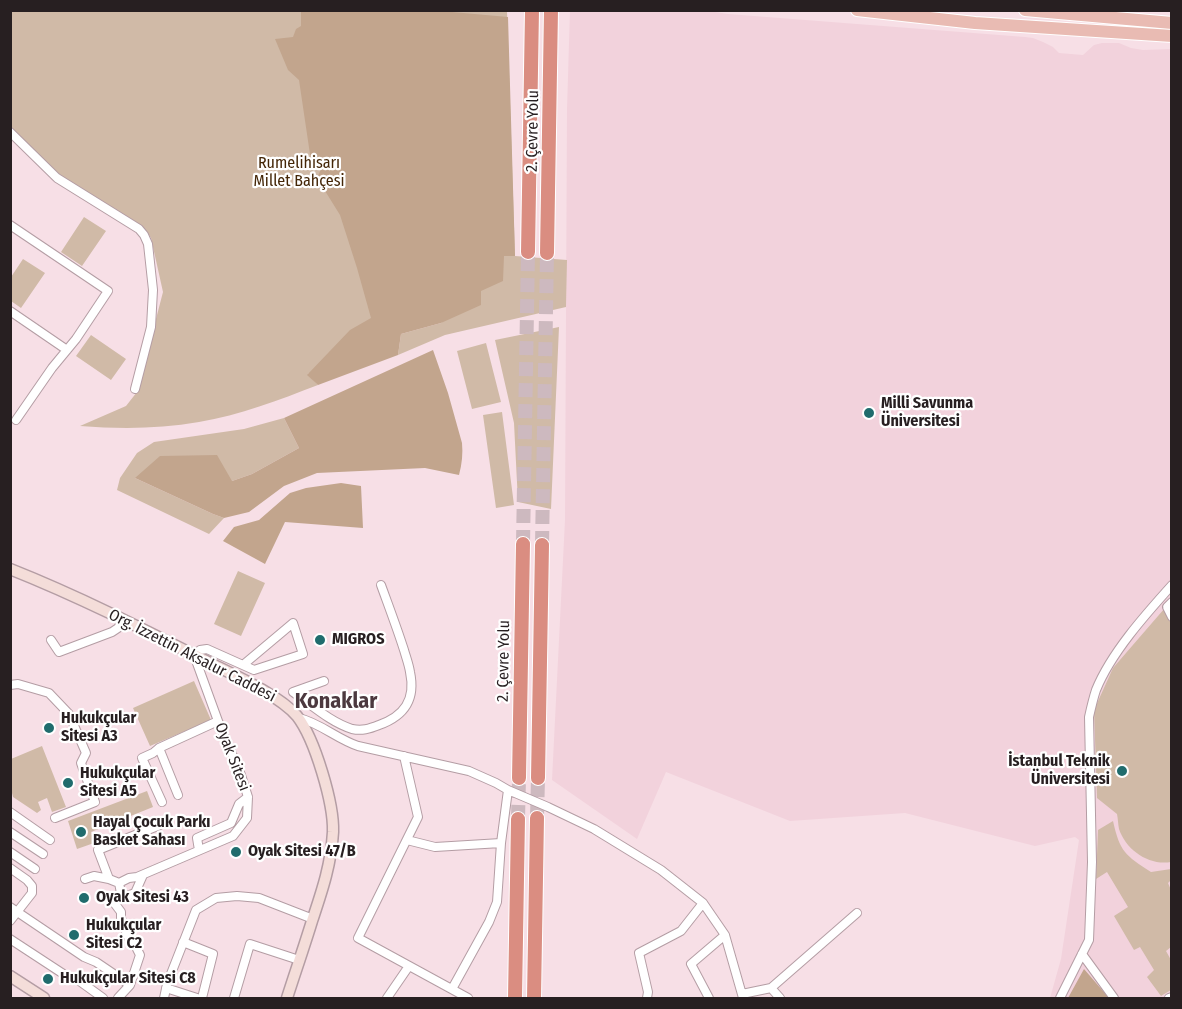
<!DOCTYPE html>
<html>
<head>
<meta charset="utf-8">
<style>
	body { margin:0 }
	#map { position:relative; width:1182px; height:1009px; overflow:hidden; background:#f7dfe6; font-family:"Fira Sans Condensed",sans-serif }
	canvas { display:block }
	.frame { position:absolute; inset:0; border:12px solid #271f21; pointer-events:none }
</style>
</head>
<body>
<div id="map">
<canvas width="1182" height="1009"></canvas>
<div class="frame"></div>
</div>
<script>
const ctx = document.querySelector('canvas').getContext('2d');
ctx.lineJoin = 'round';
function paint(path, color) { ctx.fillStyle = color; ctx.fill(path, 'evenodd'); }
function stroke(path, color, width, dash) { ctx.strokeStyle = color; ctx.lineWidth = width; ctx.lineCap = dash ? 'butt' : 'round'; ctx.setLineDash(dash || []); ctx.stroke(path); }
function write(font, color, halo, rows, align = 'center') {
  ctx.font = font + ' "Fira Sans Condensed",sans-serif'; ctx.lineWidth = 4.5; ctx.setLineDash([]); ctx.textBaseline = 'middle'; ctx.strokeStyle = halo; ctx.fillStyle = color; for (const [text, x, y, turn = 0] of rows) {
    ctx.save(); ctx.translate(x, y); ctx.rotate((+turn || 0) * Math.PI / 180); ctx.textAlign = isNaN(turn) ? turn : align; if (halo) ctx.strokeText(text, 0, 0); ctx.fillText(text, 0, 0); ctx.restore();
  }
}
const built = new Path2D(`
	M570 11H709L728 14 1025 37 1033 38 1043 42 1053 47 1059 53 1083 55 1094 45 1102 43H1119L1131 48 1143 50 1171 49V998H1050L1061 959 1079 840 1075 837 1035 846 905 813 790 821 666 772 637 839 552 780 565 520 567 109Z`);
const green = new Path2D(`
	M10 11H507L515 256 567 260 566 307 445 335 398 355 401 334 441 323 481 291 308 374 318 385C279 400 240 415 199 422 159 429 120 429 80 426L126 406 137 392 163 292 151 238 147 232 56 175 11 129Z
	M84 217 106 231 82 266 61 252Z
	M23 259 45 273 21 308 11 301V277Z
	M559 327 551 509 518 502 514 423 495 340Z
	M91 335 126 359 111 380 76 356Z
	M486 343 501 402 472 409 457 351Z
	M502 412 514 505 496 508 483 415Z
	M284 418 299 448 252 474 232 481 135 478 213 514 224 518 209 534 117 490 120 478 137 453 154 442 244 429Z
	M238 571 265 583 241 636 214 624Z
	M1171 601V862C1149 866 1126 850 1119 829 1118 824 1118 819 1117 814L1097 798 1094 710 1113 668Z
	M194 681 211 720 150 746 133 708Z
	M42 746 66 807 52 812 47 798 38 802 41 810 37 813 13 797 11 789V759Z
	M147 791 153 807 91 832 94 843 77 849 68 821Z
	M1113 821C1120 852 1125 855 1151 872L1171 869V880L1168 883 1171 890V947L1166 951 1171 960V990L1161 996 1147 977 1154 970 1140 947 1134 950 1114 916 1128 907 1107 872 1096 879 1098 830Z`);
const forest = new Path2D(`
	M441 11 508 17 515 256H504L503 281 481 291V305L441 323 401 334 398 355 318 385 307 375 350 330 371 318 357 268 340 215 317 178 321 169 311 161 299 80 288 70 275 39 293 37 296 29 301 26V11Z
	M433 350 448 393 462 443C463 453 462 464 459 475L425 468 317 473 284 486 249 512 224 518 213 514 135 478 160 456 217 455 232 481 252 474 299 448 284 418Z
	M341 483 361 486 363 528 285 522 265 564 223 541 234 527 259 520 290 493 306 488Z
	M1084 969 1109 998H1068Z`);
const highwayTunnel = new Path2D(`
	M523 544 528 252
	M542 545 547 253
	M537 818 538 778
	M518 819 519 778`);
const street = new Path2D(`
	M10 132 57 178 139 229 144 235 148 244 153 290 151 327 135 389
	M10 225 108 291 76 339 52 368 16 420
	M10 311 67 350
	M1172 602 1167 607 1172 617
	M51 640 59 652 112 632 118 628 123 620
	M324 681 293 692C312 705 330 722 352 729 362 731 369 729 379 725 404 716 416 700 410 672 409 665 406 657 404 650 397 628 389 607 381 585
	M10 685 18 684 49 693 69 714 86 753 81 763 95 802 55 818
	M299 718C320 723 337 739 358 746L469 771 496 783 508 790 548 807 594 829 661 870 703 903 725 935 743 998
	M159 748 178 795
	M404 756 418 817 358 938 468 998
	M162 802 142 758 153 753 159 748 218 721
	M10 812 50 840
	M10 832 43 854
	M407 840 435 847 501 843
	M199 850 197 838 231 823 239 804 248 797
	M10 852 35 869
	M10 868 27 880 32 886V893L10 921
	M85 879 94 876 109 879
	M119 883 109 879 98 850 160 825
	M121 893 127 896 135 893 143 875
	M10 907 84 957 96 962 130 985
	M10 939 68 977 78 980 103 998
	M183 942 213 954 202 998
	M1082 954 1114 998
	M166 988 197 998
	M771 988 780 998
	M452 989 489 922 497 902 501 843 508 790
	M742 994 771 988 857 913
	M118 998 130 985 140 955 134 943 128 937 121 918V912L115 904 121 893 119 883 129 878 137 877 233 836 247 818 248 797 241 775 218 721 194 655 200 650 207 649 254 670 303 654 293 623 243 665
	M164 998 167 984 196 910 216 898 237 896 259 898 313 919
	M234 998 250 944 299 960
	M387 998 409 966
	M647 998 648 992 639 953 681 931 703 903
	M709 998 691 964 725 935
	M1060 998 1089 940 1092 862 1089 717C1091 708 1093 699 1096 690 1111 653 1145 615 1172 585
	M1169 998 1172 997`);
const secondary = new Path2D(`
	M10 569C78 596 143 629 208 662 234 675 279 695 297 716 315 739 334 804 333 832 331 865 322 891 312 921 304 947 295 973 287 998
	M10 976 44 998`);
const primary = new Path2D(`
	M857 10 975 23 1172 36
	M1025 10 1172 23`);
const highway = new Path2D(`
	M528 252 532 10
	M547 253 551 10
	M519 778 523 544
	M538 778 542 545
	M515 998 518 819
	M534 998 537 818`);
const markers = [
	[869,413,6,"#206c6d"],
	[320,640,6,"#206c6d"],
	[49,728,6,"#206c6d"],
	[1122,771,6,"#206c6d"],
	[68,783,6,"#206c6d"],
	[81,832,6,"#206c6d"],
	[236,852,6,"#206c6d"],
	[84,898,6,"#206c6d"],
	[74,935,6,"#206c6d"],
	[48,979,6,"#206c6d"]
];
const streetNames = [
	["2. Çevre Yolu",533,131,-89],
	["Org. İzzettin Aksalur Caddesi",192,656,27],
	["2. Çevre Yolu",504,661,-89],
	["Oyak Sitesi",232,757,69]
];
const parkNames = [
	["Rumelihisarı",299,164],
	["Millet Bahçesi",299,182]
];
const poiNames = [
	["Milli Savunma",881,404],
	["Üniversitesi",881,422],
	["MIGROS",332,640],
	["Hukukçular",61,719],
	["Sitesi A3",61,737],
	["İstanbul Teknik",1110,762,"right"],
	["Üniversitesi",1110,780,"right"],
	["Hukukçular",80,774],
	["Sitesi A5",80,792],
	["Hayal Çocuk Parkı",93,823],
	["Basket Sahası",93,841],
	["Oyak Sitesi 47/B",248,852],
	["Oyak Sitesi 43",96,898],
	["Hukukçular",86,926],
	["Sitesi C2",86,944],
	["Hukukçular Sitesi C8",60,979]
];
const districtNames = [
	["Konaklar",336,702]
];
paint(built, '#f2d2dc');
paint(green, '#d0baa7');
paint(forest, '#c2a58d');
stroke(highwayTunnel, '#cdb9bf', 14, [14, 7]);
stroke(street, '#b49da4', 10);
stroke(secondary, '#b49da4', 13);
stroke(primary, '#fff', 14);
stroke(highway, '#fff', 16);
stroke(street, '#fff', 8);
stroke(secondary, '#f4ddd9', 10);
stroke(primary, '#e9bbb3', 12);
stroke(highway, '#da8d81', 14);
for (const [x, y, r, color] of markers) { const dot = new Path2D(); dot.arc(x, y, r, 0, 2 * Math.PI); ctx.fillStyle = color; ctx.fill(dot); stroke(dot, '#fff', 2); }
write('16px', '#271f21', '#fff', streetNames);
write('16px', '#442607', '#fff', parkNames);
write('bold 16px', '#271f21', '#fff', poiNames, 'left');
write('bold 22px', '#4c393f', '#fff', districtNames);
</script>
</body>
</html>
